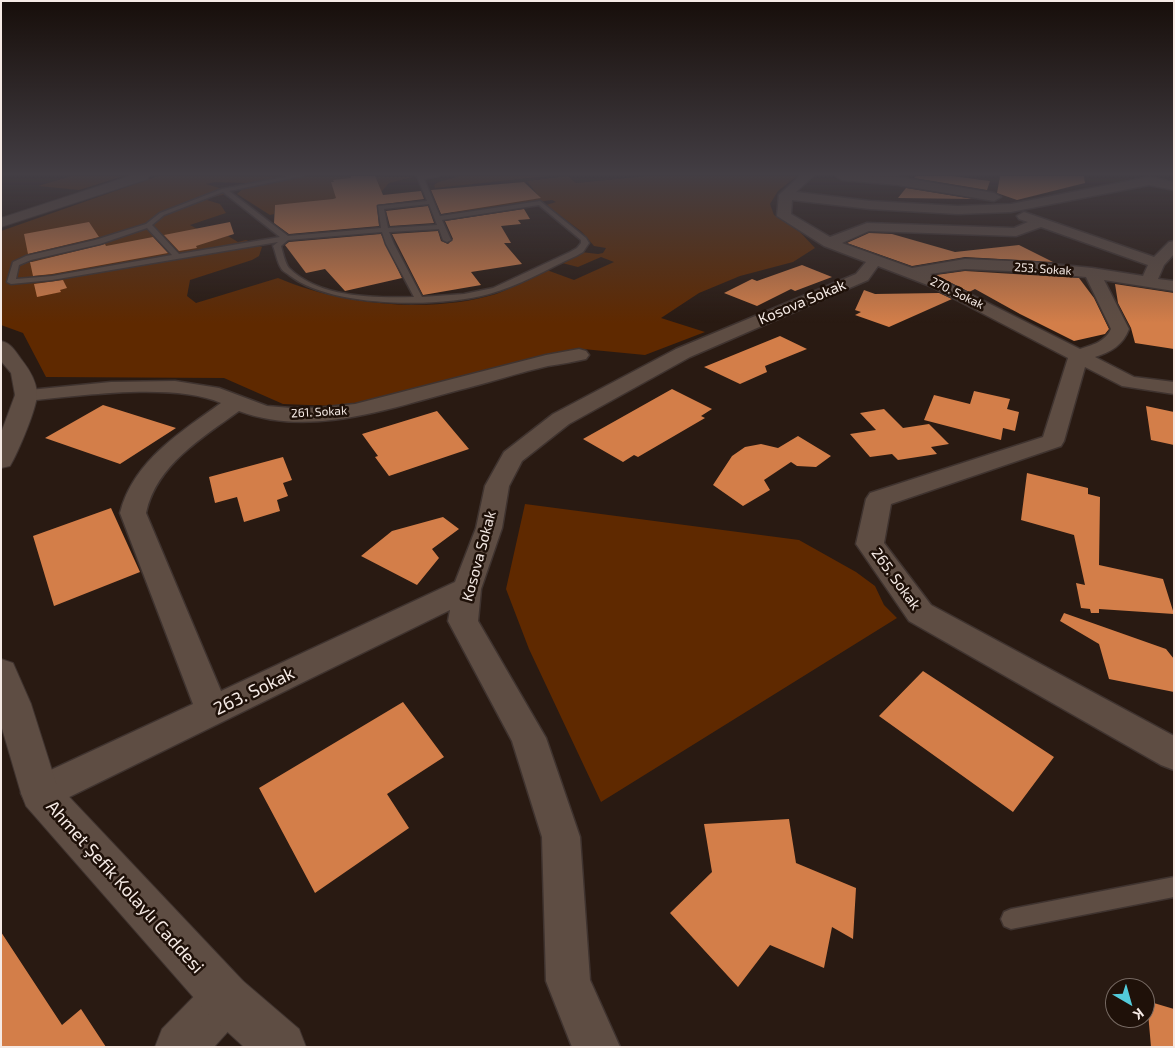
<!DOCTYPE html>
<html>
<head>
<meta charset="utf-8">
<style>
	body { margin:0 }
	#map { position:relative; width:1175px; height:1048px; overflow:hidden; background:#291a12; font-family:"Exo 2",sans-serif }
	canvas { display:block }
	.frame { position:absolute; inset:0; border:2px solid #f5eae5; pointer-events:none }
	.north { position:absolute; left:1105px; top:978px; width:50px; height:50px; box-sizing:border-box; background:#1f1109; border:1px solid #756861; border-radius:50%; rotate:142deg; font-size:14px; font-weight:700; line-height:20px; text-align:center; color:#f5eae5 }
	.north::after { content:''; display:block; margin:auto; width:18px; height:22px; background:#53cbdb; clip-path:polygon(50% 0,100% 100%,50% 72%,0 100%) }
</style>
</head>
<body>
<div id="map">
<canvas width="1175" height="1048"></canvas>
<div class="frame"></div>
<div class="north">K</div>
</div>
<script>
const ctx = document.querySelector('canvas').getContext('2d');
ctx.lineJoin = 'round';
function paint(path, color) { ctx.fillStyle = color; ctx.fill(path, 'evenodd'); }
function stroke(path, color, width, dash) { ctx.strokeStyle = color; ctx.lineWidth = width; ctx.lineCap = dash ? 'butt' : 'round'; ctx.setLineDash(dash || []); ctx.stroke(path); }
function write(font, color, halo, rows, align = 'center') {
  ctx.font = font + ' "Exo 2",sans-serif'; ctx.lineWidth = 5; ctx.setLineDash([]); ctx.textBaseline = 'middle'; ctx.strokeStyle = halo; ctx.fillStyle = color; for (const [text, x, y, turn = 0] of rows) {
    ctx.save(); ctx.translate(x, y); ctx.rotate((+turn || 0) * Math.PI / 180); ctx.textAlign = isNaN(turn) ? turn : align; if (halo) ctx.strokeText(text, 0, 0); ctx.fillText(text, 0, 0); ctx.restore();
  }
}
const green = new Path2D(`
	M71 176H124L79 190 38 186Z
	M158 176 414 177 389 183 382 191 364 196 333 199V201L275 205 274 214 270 215 237 194 247 185 245 183 215 182 206 184 226 190 227 194 212 197 207 200 220 204 226 213 190 225 216 239 228 236 238 242 246 240 262 247 259 256 252 260 190 280 187 296 196 303 278 278C340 305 431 314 496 294 513 288 529 278 544 269L574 280 614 262 601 257 578 267 562 263 581 252 598 254 603 253 606 248 594 246 582 232 546 205 556 202 552 200 454 214 453 212 477 206 540 198 527 181 568 176 576 183 647 176H797L778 191 770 204 774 215 800 232 815 248 793 262 740 276 699 293 661 318 705 332 645 355 583 349 489 370 404 396 334 406 283 404 224 378 46 377 23 333 1 325V231Z
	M460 176H549L435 188 434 185 438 182Z
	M525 504 799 540 856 572 875 586 884 605 897 618 601 802 529 649 506 589Z`);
const building = new Path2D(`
	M351 176H375L383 195 421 191 424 199 377 205 379 226 289 234 274 223 275 205 333 199 336 198 331 182H334L333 180 351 178Z
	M916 176H952L990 181 987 190 914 178Z
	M1000 176H1084L1085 183 1017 200 997 193Z
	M524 182 541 198 441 214 431 190Z
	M906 188 974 199 898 198Z
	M428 206 434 223 390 226 386 211Z
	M524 209 530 219 518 220 521 224 501 226 511 243H504L522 264 471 272 481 285 423 295 392 234 438 231 441 241 448 244 453 239 445 221Z
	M89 222 99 237 28 254 24 234Z
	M230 222 234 234 196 246 197 248 179 251 164 235Z
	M869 233 892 234 955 252 1019 245 1053 262 965 257 912 266 847 243Z
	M381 234 402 278 345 291 325 269 306 273 285 245 289 242Z
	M153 237 168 253 52 274 33 276 30 262H32L105 244 106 246Z
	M802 265 832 277 795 291 791 289 757 306 724 293 752 279 757 281Z
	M965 271 1079 278 1094 298 1109 329 1105 334 1074 341 1020 314 975 289 969 292 936 275Z
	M63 280 67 288 60 290 61 292 37 297 34 284Z
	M1115 284 1174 293V349L1135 343 1131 328 1118 303Z
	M864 290 875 294 939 293 952 299 889 327 855 315 861 312 855 310Z
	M780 336 807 349 765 366 767 372 740 384 704 367Z
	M672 389 712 409 701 416 705 418 638 457 634 455 623 462 583 439Z
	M974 391 1010 399 1007 409 1019 412 1015 431 1003 428 1001 440 924 420 934 395 970 404Z
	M103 405 176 428 120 464 45 438Z
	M1146 406 1174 412V445L1151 440Z
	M884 409 903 428 929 424 949 444 931 447 937 454 898 460 892 454 870 457 850 434 876 430 860 413Z
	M437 411 469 449 389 476 375 457 378 456 362 434Z
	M798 436 831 456 816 467 797 466 791 462 764 480 770 490 743 506 713 485 732 456 745 447 761 444 778 448Z
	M283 457 292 480 283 483 288 496 277 500 280 511 244 522 237 497 215 503 209 477Z
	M1027 473 1088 488V494L1100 497 1099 565 1163 579 1174 614 1099 609V613H1091L1090 609 1081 608 1076 583 1085 585 1074 535 1021 520Z
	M111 508 140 572 54 606 33 536Z
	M443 517 459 529 432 549 439 558 417 585 361 556 392 531Z
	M1064 613 1166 649 1174 659V692L1109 679 1099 644 1060 621Z
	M923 671 1054 757 1013 812 879 716Z
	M403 702 444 757 387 794 409 828 315 893 259 788Z
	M789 819 796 863 856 888 853 939 832 927 824 968 770 945 738 987 670 913 712 872 704 824Z
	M1 932 62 1025 81 1009 106 1047H1Z
	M1147 1001 1174 1009V1047H1151Z`);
const service = new Path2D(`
	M290 176H303L229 191 288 236 381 228 378 206 427 201 417 176H439L424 179 440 216 540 201 586 238 589 243 583 252 576 256C547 269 519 286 489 294 439 308 331 308 289 275 287 273 282 271 281 268 277 262 276 253 273 246L278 242 52 280 11 284 7 282 13 262 26 256 95 240 146 224 160 213 222 189ZM223 192 280 237 179 254 152 225 164 215ZM429 204 437 225 388 228 384 209ZM539 205 581 240V243L577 248 570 252 493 288 464 294 422 297 394 244 389 232 439 229 443 240 447 242 451 240 442 220ZM147 228 172 255 52 276 16 279 19 265 31 260 100 244ZM382 232 386 244 414 297C375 298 319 298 289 268 285 263 283 253 281 246L288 240Z
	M1174 877V897L1011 929 1004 926 1001 919 1004 912 1011 909Z`);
const minor = new Path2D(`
	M800 176H813L796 192 870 201 958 206 1011 204 1149 177 1174 182V190L1149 185 1011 212 958 214 870 209 792 200 791 214 830 237 867 223 1014 228 1028 222 1019 219 1017 216 1024 212 1154 257 1169 242 1174 241V254L1164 265 1158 279 1174 281V291L1104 280 1129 329C1123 345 1111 352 1095 357L1134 377 1174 382V394L1122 386 1085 367 1064 441 1061 446 891 504 884 543 931 605 1174 736V770L1161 765 909 621 856 544 866 499 870 493 1043 437 1068 358 930 286 878 266 868 280 690 357 569 424 522 461 509 486 502 528 481 589 478 621 546 738 580 837 590 980 620 1047H572L546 981 542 837 512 741 448 621 450 610 53 805 40 810 27 805 21 793 27 781 193 704 120 513C133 461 181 432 221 403 173 382 79 396 26 401L19 399 15 395 19 391 111 382 175 381 219 388 267 406 291 408H317L355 404 546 355 579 349 586 351 589 355 586 359C573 362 561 364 548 366 521 372 494 381 467 388 395 406 313 439 239 411 202 438 156 465 146 513L221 691 455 582 476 528 485 486 504 452 553 414 676 349 856 274 866 262 824 246 777 216 779 195ZM1041 227 1148 265 1143 276 1092 268 1031 262 965 259 912 268 842 243 869 231 1016 236ZM965 269 1031 272 1086 277 1111 329C1105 342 1092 345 1080 349L930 274Z
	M836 176 898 177 994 193 1001 197 994 201 898 185 842 180Z`);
const tertiary = new Path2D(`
	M226 974 243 981 250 998 243 1015 214 1047H155L162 1029 209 981Z`);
const secondary = new Path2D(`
	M130 176H149L148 179 1 227V218Z
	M1 341C11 343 15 351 21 359 29 369 36 380 37 393 38 406 17 455 10 466L1 468V433L15 395 11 373 1 361Z
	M1 659 13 663 31 704 56 783 243 981 299 1029 306 1047H244L209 1015 26 806 21 793 1 725Z`);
const farStreetnames = [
	["253. Sokak",1043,269,4],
	["270. Sokak",957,293,26],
	["261. Sokak",319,412,-3]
];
const streetNames = [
	["Kosova Sokak",802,302,-23],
	["Kosova Sokak",479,556,-75],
	["265. Sokak",896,579,54]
];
const nearStreetnames = [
	["263. Sokak",254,691,-26],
	["Ahmet Şefik Kolaylı Caddesi",125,887,48]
];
paint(green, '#5f2900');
paint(building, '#d37e49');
stroke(service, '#3f332f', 3);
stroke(minor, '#3f332f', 3);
stroke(tertiary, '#3f332f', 2);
stroke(secondary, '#3f332f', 2);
paint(service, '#5e4d43');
paint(minor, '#5e4d43');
paint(tertiary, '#5e4d43');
paint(secondary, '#5e4d43');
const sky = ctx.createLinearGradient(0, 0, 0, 323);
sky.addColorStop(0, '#170e0a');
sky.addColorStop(0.54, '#433e44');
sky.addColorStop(1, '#433e4400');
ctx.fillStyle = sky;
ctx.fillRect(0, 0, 1175, 323);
write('12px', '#f5eae5', '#1f1109', farStreetnames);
write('15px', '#f5eae5', '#1f1109', streetNames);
write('18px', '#f5eae5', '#1f1109', nearStreetnames);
</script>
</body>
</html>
